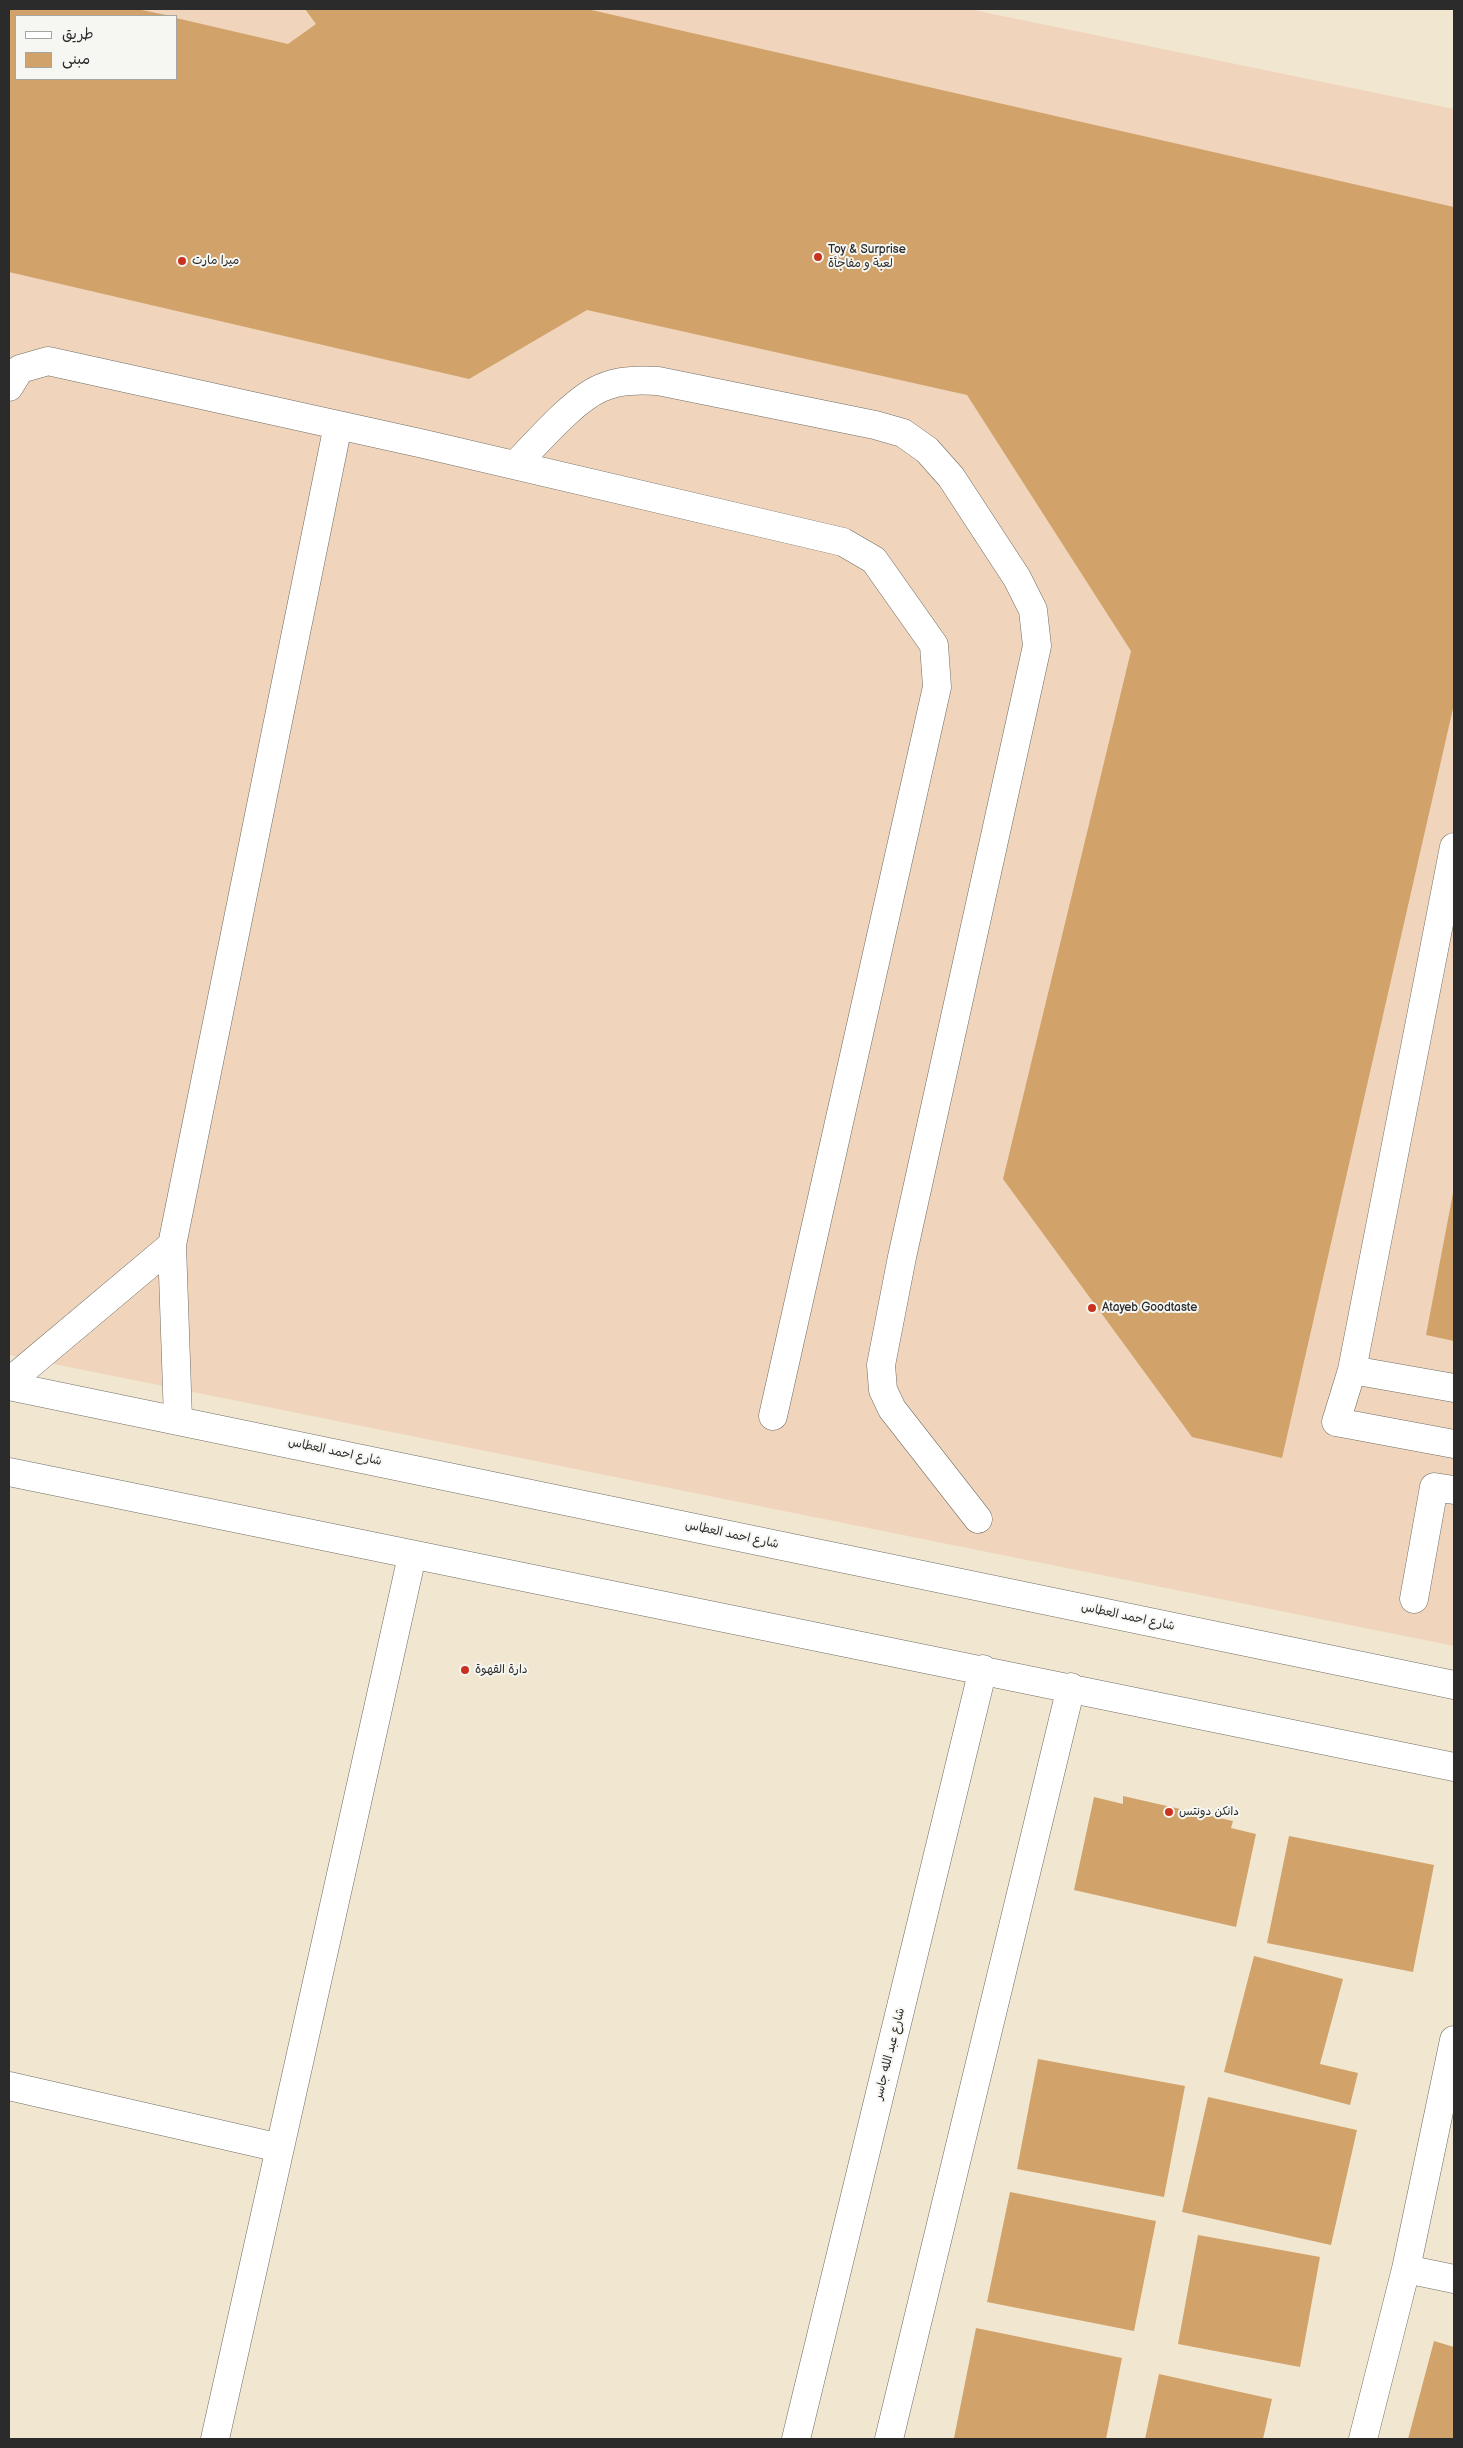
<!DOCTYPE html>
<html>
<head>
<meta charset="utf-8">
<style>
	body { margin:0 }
	#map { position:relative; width:1463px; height:2448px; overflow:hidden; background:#f1e7d1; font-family:"Balsamiq Sans","Playpen Sans Arabic",sans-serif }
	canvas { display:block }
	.frame { position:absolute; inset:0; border:10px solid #2b2b2b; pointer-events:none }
	.legend { position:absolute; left:15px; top:15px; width:162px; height:65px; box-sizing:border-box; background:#f6f6f2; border:1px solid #a5a5a2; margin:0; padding:6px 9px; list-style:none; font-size:15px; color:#2b2b2b }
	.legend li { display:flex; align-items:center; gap:10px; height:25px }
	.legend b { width:25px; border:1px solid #a5a5a2 }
</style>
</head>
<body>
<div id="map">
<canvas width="1463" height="2448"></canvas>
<div class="frame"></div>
<ul class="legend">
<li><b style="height:6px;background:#fff"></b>طريق</li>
<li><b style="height:14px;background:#d1a36a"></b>مبنى</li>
</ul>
</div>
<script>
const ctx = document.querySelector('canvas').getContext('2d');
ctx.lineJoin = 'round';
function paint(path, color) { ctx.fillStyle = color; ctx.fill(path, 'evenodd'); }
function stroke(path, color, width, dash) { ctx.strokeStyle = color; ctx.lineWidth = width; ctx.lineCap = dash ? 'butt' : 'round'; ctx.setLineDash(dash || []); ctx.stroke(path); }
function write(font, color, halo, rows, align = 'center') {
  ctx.font = font + ' "Balsamiq Sans","Playpen Sans Arabic",sans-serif'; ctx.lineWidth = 4; ctx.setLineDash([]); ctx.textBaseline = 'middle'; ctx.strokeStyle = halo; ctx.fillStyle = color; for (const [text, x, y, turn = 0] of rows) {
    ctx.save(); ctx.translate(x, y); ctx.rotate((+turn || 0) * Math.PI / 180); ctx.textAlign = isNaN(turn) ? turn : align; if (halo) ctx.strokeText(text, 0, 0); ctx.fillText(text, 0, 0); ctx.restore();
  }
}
const built = new Path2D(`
	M9 9H969L1454 109V1646L9 1355ZM16 16H176V79H16Z`);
const building = new Path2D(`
	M9 9H137L166 15 16 16V79H176V18L288 44 316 24 305 9H587L1454 207V704L1282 1458 1192 1437 1003 1179 1131 651 967 395 587 310 469 379 9 272Z
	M1453 1193H1454V1341L1426 1335Z
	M1123 1796 1233 1821 1231 1828 1256 1834 1236 1927 1074 1890 1094 1797 1123 1804Z
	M1289 1836 1434 1865 1413 1972 1267 1943Z
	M1254 1956 1343 1979 1320 2064 1358 2073 1350 2105 1224 2072Z
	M1038 2059 1185 2086 1164 2197 1017 2169Z
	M1208 2097 1357 2130 1331 2245 1182 2212Z
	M1010 2192 1156 2221 1134 2331 987 2302Z
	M1198 2235 1320 2257 1300 2367 1178 2344Z
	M976 2328 1122 2358 1106 2439 954 2438Z
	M1434 2341 1454 2347V2439H1408Z
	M1159 2374 1272 2399 1263 2439H1145Z`);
const minor = new Path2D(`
	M9 387 20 369 48 361 424 444 843 542 874 560 934 645 937 687 773 1416
	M515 465C537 443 573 400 601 388 619 380 638 380 658 381L875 425 903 433 927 450 951 477 1017 578 1033 610 1037 646 902 1257 881 1365 883 1390 892 1409 978 1519
	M1352 1370 1454 847
	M9 1382 172 1245
	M9 1386 1454 1685
	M1454 1388 1352 1370 1336 1422 1454 1444
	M178 1419 172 1245 338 425
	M9 1472C490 1572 973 1667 1454 1767
	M1414 1599 1434 1487 1454 1490
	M9 2086 280 2148
	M1406 2269 1454 2279
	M215 2439 412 1556
	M796 2439 983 1669
	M889 2439 1071 1687
	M1363 2439 1406 2269 1454 2040`);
const markers = [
	[818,257,5,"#c8321e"],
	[182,261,5,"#c8321e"],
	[1092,1308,5,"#c8321e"],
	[465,1670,5,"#c8321e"],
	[1169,1812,5,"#c8321e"]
];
const poiNames = [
	["Toy & Surprise",828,250],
	["لعبة و مفاجأة",828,264],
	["ميرا مارت",192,261],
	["Atayeb Goodtaste",1102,1308],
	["دارة القهوة",475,1670],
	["دانكن دونتس",1179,1812]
];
const streetNames = [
	["شارع احمد العطاس",335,1452,12],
	["شارع احمد العطاس",732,1535,12],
	["شارع احمد العطاس",1128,1617,12],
	["شارع عبد الله جاسر",890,2054,-76]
];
paint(built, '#f0d5bc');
paint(building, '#d1a36a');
stroke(minor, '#706d65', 29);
stroke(minor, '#fff', 28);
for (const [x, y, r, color] of markers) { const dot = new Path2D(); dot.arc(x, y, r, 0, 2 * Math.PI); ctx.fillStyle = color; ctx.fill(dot); stroke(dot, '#f6f6f2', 2); }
write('12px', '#2b2b2b', '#f6f6f2', poiNames, 'left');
write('12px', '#2b2b2b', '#f6f6f2', streetNames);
</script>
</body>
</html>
